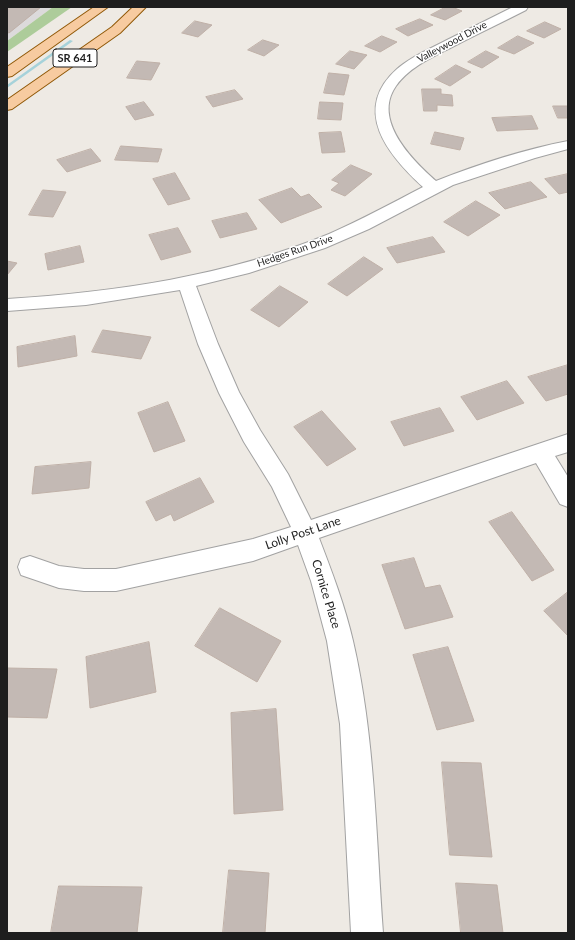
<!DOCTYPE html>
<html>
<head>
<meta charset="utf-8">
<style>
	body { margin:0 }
	#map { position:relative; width:575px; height:940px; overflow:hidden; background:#eeeae4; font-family:Lato,sans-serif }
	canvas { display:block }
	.frame { position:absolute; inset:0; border:8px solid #1e1e1e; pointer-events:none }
</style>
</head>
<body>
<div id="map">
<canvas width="575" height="940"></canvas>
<div class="frame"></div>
</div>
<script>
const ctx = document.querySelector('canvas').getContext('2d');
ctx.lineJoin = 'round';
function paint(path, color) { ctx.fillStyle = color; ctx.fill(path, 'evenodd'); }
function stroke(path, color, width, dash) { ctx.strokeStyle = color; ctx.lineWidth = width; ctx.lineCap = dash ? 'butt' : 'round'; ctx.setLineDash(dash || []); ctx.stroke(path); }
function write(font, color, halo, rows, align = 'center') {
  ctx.font = font + ' Lato,sans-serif'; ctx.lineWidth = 3; ctx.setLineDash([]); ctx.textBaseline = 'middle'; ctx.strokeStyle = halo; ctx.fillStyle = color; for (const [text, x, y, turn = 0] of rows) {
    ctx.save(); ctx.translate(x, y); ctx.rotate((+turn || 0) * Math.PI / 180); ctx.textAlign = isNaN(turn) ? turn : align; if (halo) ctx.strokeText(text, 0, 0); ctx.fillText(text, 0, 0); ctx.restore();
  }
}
const residential = new Path2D(`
	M7 7H53L7 41Z`);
const forest = new Path2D(`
	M53 7H72L7 52V41Z`);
const stream = new Path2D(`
	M70 40 73 41 7 88V85Z`);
const building = new Path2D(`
	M7 7H41L9 33 7 32Z
	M446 7H452L462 11 445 20 431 15Z
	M420 19 433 25 408 36 396 29Z
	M195 21 212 25 198 37 182 33Z
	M545 22 561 29 544 38 527 31Z
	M382 36 397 42 380 52 365 46Z
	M518 36 534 43 514 54 498 48Z
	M263 40 279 45 264 56 248 50Z
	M350 51 367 55 354 69 336 64Z
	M486 51 499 57 482 68 468 62Z
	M137 61 160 63 151 80 127 78Z
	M456 65 471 72 450 86 435 79Z
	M329 73 349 75 344 95 324 93Z
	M422 89H441V94L452 95 453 106 437 105V111H424Z
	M235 90 243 99 213 107 206 97Z
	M144 102 154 115 135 120 126 107Z
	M320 102 343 103 341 120 318 119Z
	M553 106H568V118H558Z
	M532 116 538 129 497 131 492 118Z
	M341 132 345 152 322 153 319 133Z
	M435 132 464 138 460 150 431 144Z
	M121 146 162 149 158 162 115 160Z
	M91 149 101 161 67 172 57 160Z
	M351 165 372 174 345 196 331 190 339 183 332 180Z
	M175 173 190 199 168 205 153 179Z
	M568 174V192L559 194 545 179Z
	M531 182 547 197 505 209 489 193Z
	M292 188 301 197 309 194 322 207 281 223 259 200Z
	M43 190 66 192 53 217 29 215Z
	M476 201 500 215 468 236 444 222Z
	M247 213 257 229 220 238 212 221Z
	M178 228 191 252 161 260 149 235Z
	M433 237 445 252 397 263 387 248Z
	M80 246 84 262 48 270 45 254Z
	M364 257 383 269 347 296 328 284Z
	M7 261 17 263 7 275Z
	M280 286 308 302 279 327 251 310Z
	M103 330 151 337 141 359 92 352Z
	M75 336 77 356 18 367 17 347Z
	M568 365V394L546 401 528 377Z
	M507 381 524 403 477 420 461 397Z
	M168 402 185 441 154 452 138 413Z
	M440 408 454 431 404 446 391 422Z
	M322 411 356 449 327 466 294 427Z
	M91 462 89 488 32 494 35 467Z
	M200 478 214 502 174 521 171 514 156 521 146 502Z
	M512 512 554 570 532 581 489 522Z
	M414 558 425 588 440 585 453 617 405 629 382 565Z
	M568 592V636L544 611Z
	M220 608 281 641 257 682 195 646Z
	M149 642 156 692 90 708 86 657Z
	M448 647 474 721 437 730 413 655Z
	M7 668 57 669 47 718 7 717Z
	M276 709 283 810 234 814 231 713Z
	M442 762 481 763 492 857 450 855Z
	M229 870 269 873 265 933H223Z
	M456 883 497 885 503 933H461Z
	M59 886 142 887 137 933H51Z`);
const street = new Path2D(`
	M513 7H528L526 10C503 22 479 33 456 45 435 56 410 66 396 86 372 120 412 160 436 181 476 165 526 149 568 141V149L535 158 453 185 369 229 325 248 249 273 196 286 218 344 239 392 260 430 288 474 311 520 568 434V452L555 456 568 477V507L560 504 536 463 319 538C332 572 345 606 353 641 375 736 376 836 383 933H351L340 724 327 641 311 581 298 545 253 561 116 591H84L59 588 21 575 18 567 21 559 30 556 59 566 84 569H116L253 539 291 527 272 487 244 442 219 393 198 344 180 290 86 305 7 311V299C116 292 227 276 329 234 361 220 392 203 423 187 388 155 351 110 397 69 412 56 430 49 447 40 469 29 491 18 513 7Z`);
const primary = new Path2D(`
	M94 7H108L12 76 7 77V67Z
	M133 7H146L120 33 12 109 7 110V100L112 27Z`);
const farStreetnames = [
	["Valleywood Drive",452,42,-28],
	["Hedges Run Drive",295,251,-19]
];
const shields = [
	[75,58,44]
];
const shieldNames = [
	["SR 641",75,58]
];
const streetNames = [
	["Lolly Post Lane",303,533,-19],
	["Cornice Place",326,594,73]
];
paint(residential, '#dcdadb');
paint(forest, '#adcc9a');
paint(stream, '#a6d2da');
paint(building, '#c3b9b4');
stroke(building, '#bfb0a7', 1);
stroke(street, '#a2a2a2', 2);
stroke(primary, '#905807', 2);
paint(street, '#fff');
paint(primary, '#f7cba0');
write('10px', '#1e1e1e', '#fff', farStreetnames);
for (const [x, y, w] of shields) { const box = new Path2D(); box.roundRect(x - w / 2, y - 9, w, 18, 3); ctx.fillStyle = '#fff'; ctx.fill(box); stroke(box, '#1e1e1e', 1); }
write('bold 11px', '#1e1e1e', null, shieldNames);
write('12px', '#1e1e1e', '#fff', streetNames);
</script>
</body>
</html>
